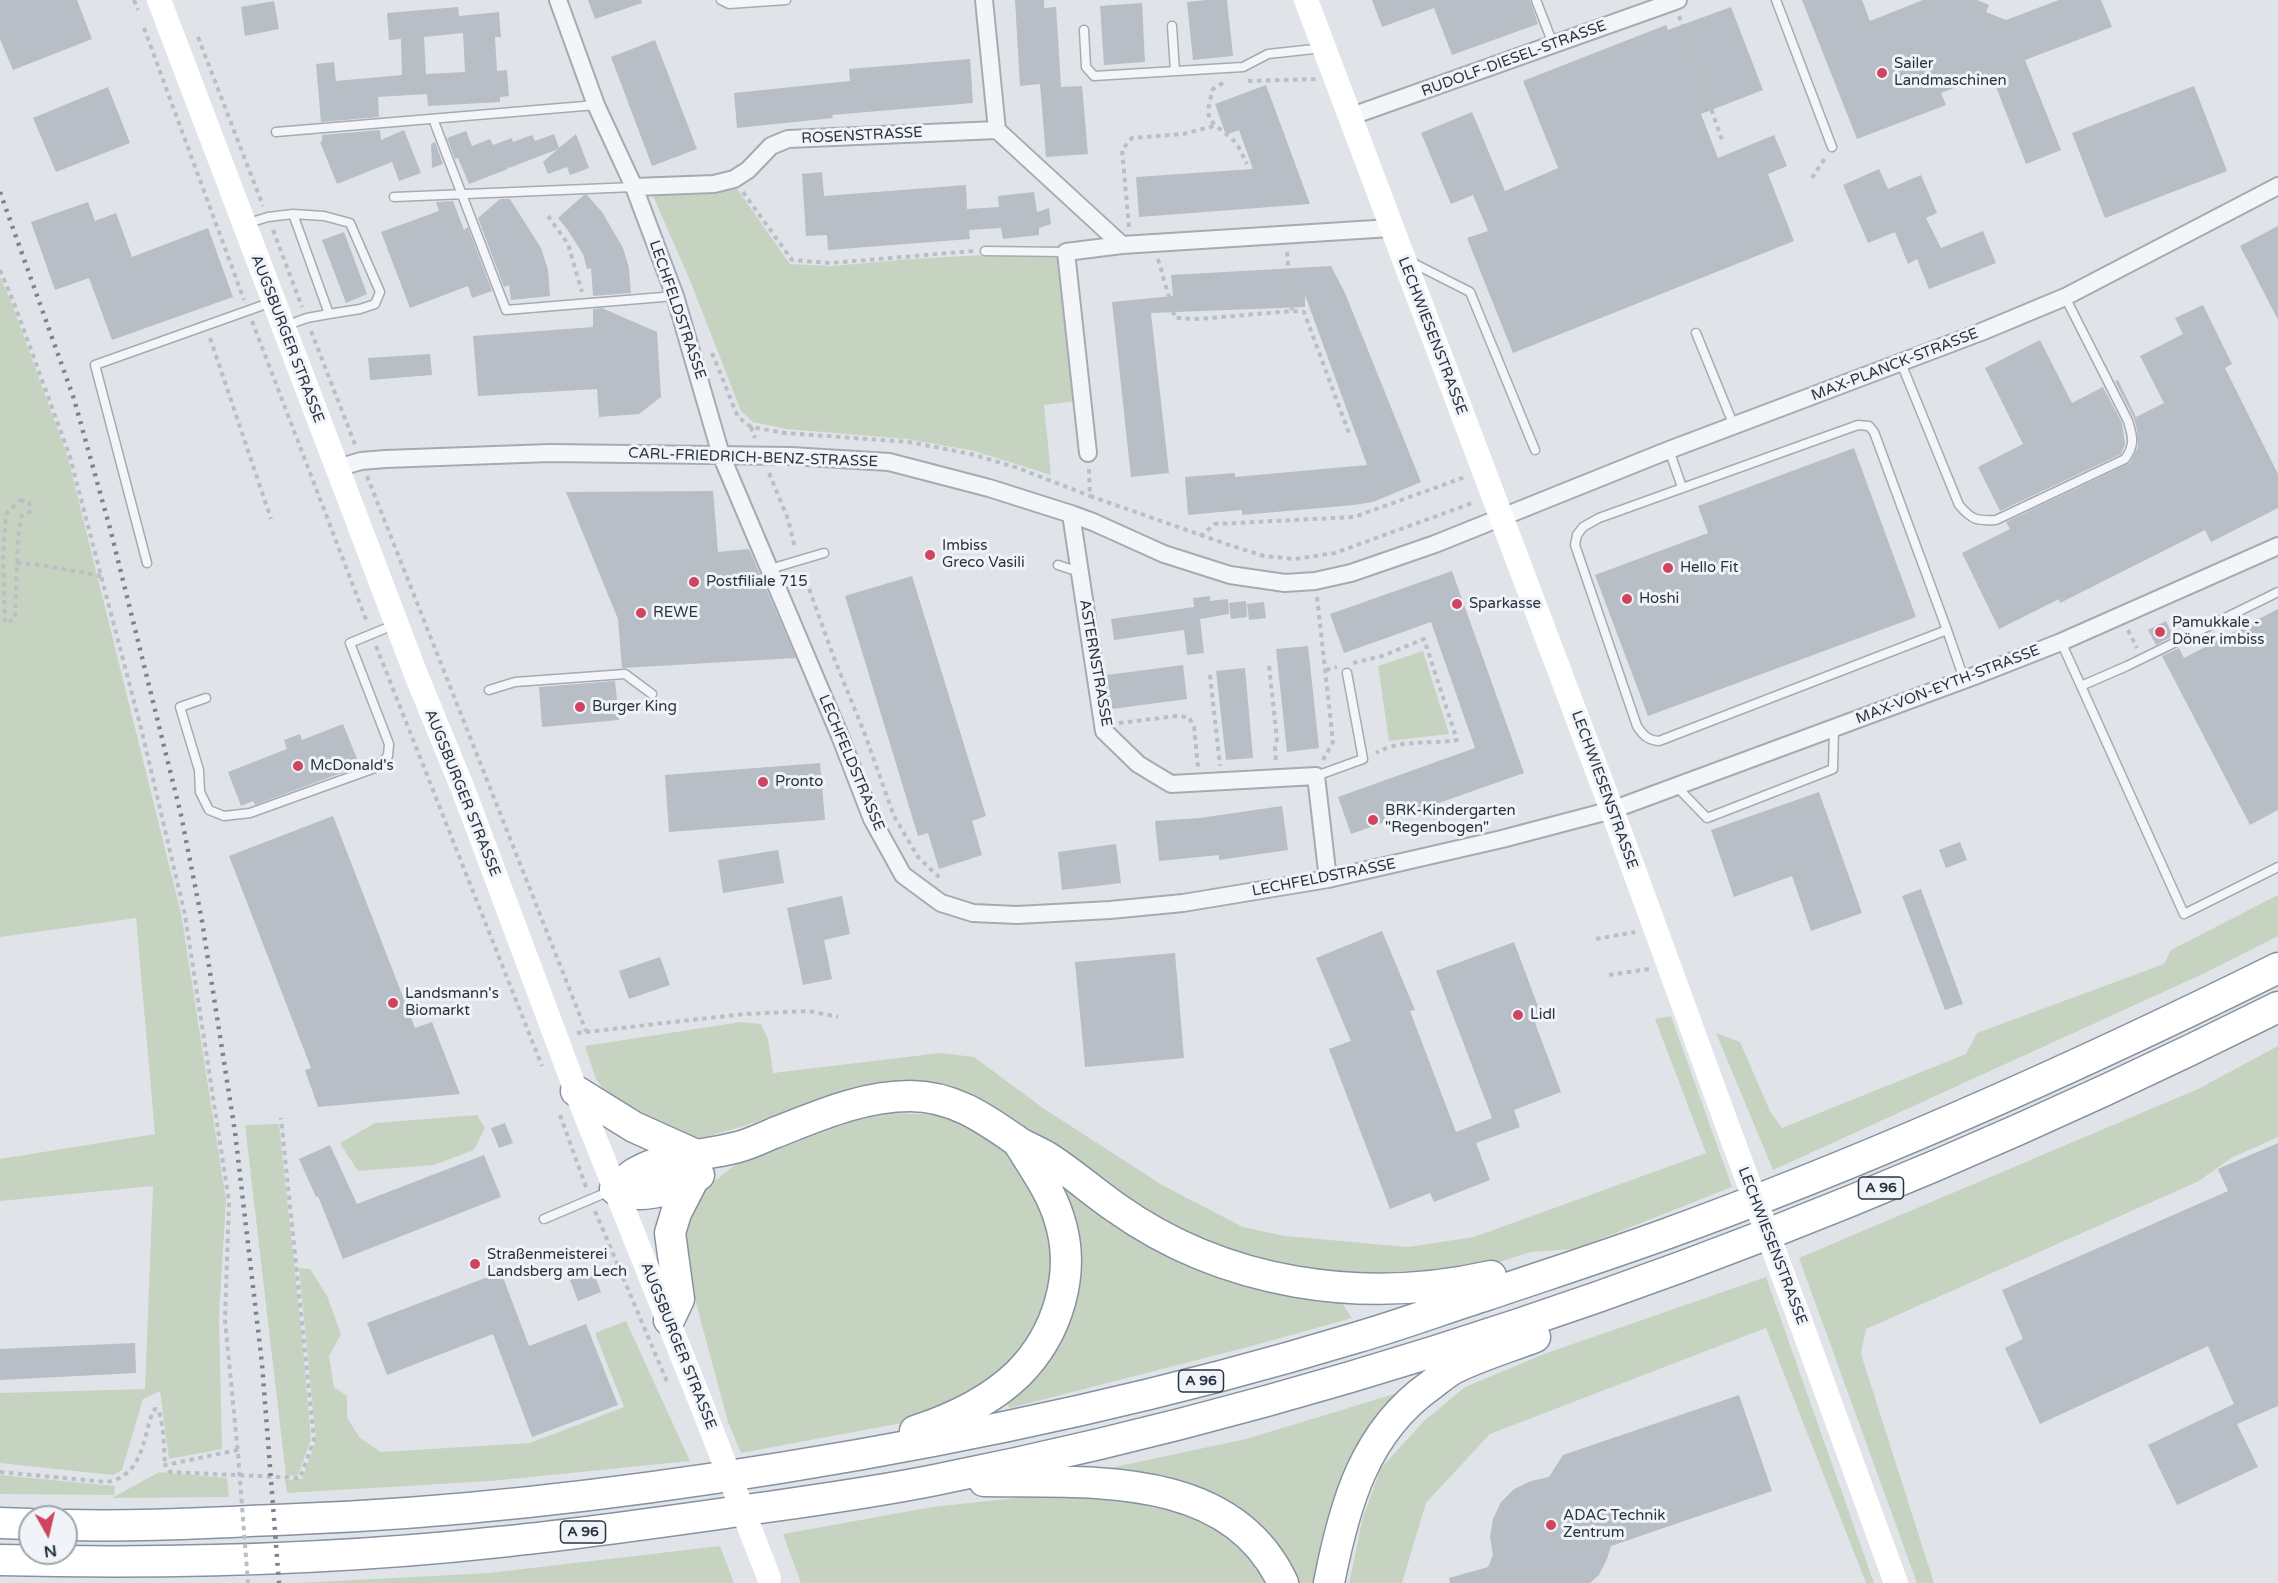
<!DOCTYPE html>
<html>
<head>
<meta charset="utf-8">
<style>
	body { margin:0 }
	#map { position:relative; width:2278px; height:1583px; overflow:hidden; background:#e0e4e9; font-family:"Varela Round",sans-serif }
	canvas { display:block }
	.north { position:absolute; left:18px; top:1505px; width:60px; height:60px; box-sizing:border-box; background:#f0f3f7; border:2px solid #a0a6ae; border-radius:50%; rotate:172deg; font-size:16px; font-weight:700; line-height:24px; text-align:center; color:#293341 }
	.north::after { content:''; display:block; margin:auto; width:21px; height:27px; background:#d0445f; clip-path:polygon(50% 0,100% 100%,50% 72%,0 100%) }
</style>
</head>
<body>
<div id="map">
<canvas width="2278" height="1583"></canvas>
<div class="north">N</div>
</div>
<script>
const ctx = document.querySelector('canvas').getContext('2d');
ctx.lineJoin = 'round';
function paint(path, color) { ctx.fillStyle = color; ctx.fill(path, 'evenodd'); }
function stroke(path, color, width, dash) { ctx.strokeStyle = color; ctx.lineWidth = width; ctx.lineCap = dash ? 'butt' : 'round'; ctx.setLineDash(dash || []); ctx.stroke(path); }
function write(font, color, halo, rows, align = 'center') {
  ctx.font = font + ' "Varela Round",sans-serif'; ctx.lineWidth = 6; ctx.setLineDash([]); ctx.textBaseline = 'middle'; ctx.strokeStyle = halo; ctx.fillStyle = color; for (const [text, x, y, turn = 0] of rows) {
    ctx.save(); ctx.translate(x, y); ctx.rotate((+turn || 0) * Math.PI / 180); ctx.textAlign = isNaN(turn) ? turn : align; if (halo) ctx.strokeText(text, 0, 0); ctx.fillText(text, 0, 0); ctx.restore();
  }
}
const green = new Path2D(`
	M735 186 790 264 832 266 910 259 985 255 1061 256 1077 401 1044 405 1051 475 974 451 907 439 786 429 753 422 741 411 689 278 653 196 716 190Z
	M0 277 12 304 68 458 181 913 226 1200 219 1317 222 1449 169 1459 160 1391 143 1399 122 1470 113 1475 0 1463V1393L145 1389 153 1186 0 1201V1159L155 1134 136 918 0 937Z
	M1423 651 1449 734 1389 741 1378 666Z
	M2278 895V936L2205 973 1773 1170 1716 1033 1740 1042 1770 1111 1782 1128 1966 1054 1977 1033 2164 964 2171 950Z
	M1671 1016 1732 1187 1575 1249 1531 1252 1458 1275 1280 1271 1171 1233 1010 1123 871 1086 829 1095 747 1125 695 1140 620 1112 596 1079 585 1046 741 1022 761 1024 768 1039 773 1073 940 1053 974 1057 1043 1108 1162 1185 1243 1227 1285 1236 1408 1247 1474 1237 1706 1153 1655 1019Z
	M2278 1046V1137L2231 1158 2199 1181 1866 1329 1861 1354 1934 1583H1917L1799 1258 2198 1089Z
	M891 1113 944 1115 989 1139 1018 1160 1032 1181 1055 1249 1048 1309 1012 1369 934 1417 741 1453 728 1422 678 1236 701 1192 735 1165 856 1120Z
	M477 1115 485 1128 474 1150 434 1165 358 1171 340 1143 375 1123Z
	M279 1124 302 1338 311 1439 298 1475 286 1476 245 1125Z
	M1070 1186 1339 1299 1352 1318 1248 1347 1010 1408 1006 1401 1056 1347 1060 1189Z
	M299 1268 310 1269 327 1296 341 1334 329 1356 334 1387 347 1396V1418L360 1438 381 1452 530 1443 624 1407 595 1333 626 1321 690 1461 491 1481 287 1493 285 1480 302 1479 316 1440Z
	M1766 1277 1874 1583H1866L1766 1328 1490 1434 1426 1503 1402 1583H1349L1363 1517 1381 1468 1424 1421 1465 1387 1544 1354Z
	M1404 1391 1323 1583H1298C1287 1559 1274 1541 1255 1523L1091 1472 1246 1439Z
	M159 1472 227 1478 229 1497 112 1498Z
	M0 1475 115 1486 114 1495 0 1494Z
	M1044 1495H1113L1206 1518 1234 1534 1272 1583H801L783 1534 932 1507Z
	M720 1546 734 1583H299L489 1573Z`);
const building = new Path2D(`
	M0 0H77L92 39 13 70 0 39Z
	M588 0H641L642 3 595 19Z
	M1015 0H1044V8L1056 7 1061 87 1082 86 1088 154 1046 157 1040 84 1020 86Z
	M1206 0H1227L1233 56 1193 60 1187 2Z
	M1372 0H1530L1538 24 1452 55 1434 8 1382 27Z
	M1802 0H1862L1870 21 1923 0H1977L1989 5 1986 12 2006 20 2059 0H2101L2112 27 2025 60 2061 150 2026 164 1991 74 1941 93 1946 105 1857 139Z
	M274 1 279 29 245 36 241 7Z
	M1142 3 1145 62 1104 65 1100 6Z
	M458 7 459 16 499 12 501 37H495L497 71 507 70 509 96 500 97V102L428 106 427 94 378 97 379 117 321 122 316 64 334 62 336 81 402 75 401 39 389 40 387 13ZM463 33 465 72 426 74 424 37Z
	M1731 7 1763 90 1701 114 1718 158 1774 135 1787 166 1768 174 1794 241 1513 353 1467 238 1488 231 1473 195 1451 204 1421 133 1472 112 1505 191 1558 168 1523 81 1666 25 1668 30Z
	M655 40 697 149 652 166 611 57Z
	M970 59 973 103 832 115 833 118 737 128 734 93 850 81 849 69Z
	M1266 85 1310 204 1139 217 1136 177 1253 169 1239 130 1226 135 1215 104Z
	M2194 86 2227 171 2105 218 2072 133Z
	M108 87 130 143 56 172 33 118Z
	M380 130 381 140 404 130 421 173 399 181 392 162 337 184 320 142 322 141V135Z
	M466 131 472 146 490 139 493 145 512 138 513 142 532 135 535 141 554 134 559 148 576 134 589 168 570 175 567 167 548 174 543 162 558 149 509 168 507 166 508 169 469 184 458 158 455 159 447 138Z
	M435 142 443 164 432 168 431 144Z
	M1879 169 1888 189 1921 175 1937 213 1926 218 1941 248 1983 231 1996 263 1929 289 1917 259 1908 264 1895 232 1868 243 1843 185Z
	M822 172 824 196 966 185 967 209 999 207 998 196 1034 192 1037 212 1049 208 1051 224 1039 228V235L1003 239 1001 228 969 230 970 239 828 250 827 235 806 236 802 174Z
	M584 195H587L602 212 623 248 629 268 631 293 593 296 591 268 587 269 583 254 567 229 558 218Z
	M500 199H510L541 248 548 270 550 296 511 300 509 285 504 287 478 218Z
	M453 201 464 230 468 227 492 291 472 298 468 286 410 308 381 232 439 211 436 202Z
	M88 202 95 221 116 213 132 257 208 228 233 297 112 340 89 278 55 290 31 222Z
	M2278 226V320L2240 246Z
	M344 232 367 294 346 303 322 240Z
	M1331 266 1345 293 1421 482 1373 502 1354 505 1242 515V510L1188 515 1185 477 1235 473V477L1367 465 1305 295V307L1151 313 1169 473 1131 477 1112 302 1173 296 1171 275Z
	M2203 305 2232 364 2225 368 2278 474V508L2211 542 2205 530 2060 603 2059 599 1999 629 1962 553 2010 529 2006 522 2130 463 2138 447 2137 430 2134 418 2115 381 2118 380 2136 417 2164 403 2140 356 2183 334 2175 318Z
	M602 308 657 332 661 397 639 414 599 417 597 389 478 396 473 336 593 327V309Z
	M2040 340 2072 403 2103 387 2122 423 2125 444 2121 454 2000 511 1978 467 2023 444 1985 368Z
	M430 354 432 375 370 380 368 358Z
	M1854 448 1916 617 1648 716 1595 575 1708 533 1698 506Z
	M713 491 718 552 749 549 796 658 622 668 618 619 566 492Z
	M1452 571 1524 773 1351 834 1338 797 1475 748 1431 622 1344 653 1330 614Z
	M912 576 986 816 972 821 982 855 939 869 928 833 918 836 845 596Z
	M1210 596V601L1228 599 1229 614 1200 619 1204 653 1187 655 1184 630 1114 640 1111 619 1194 607 1193 598Z
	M1246 601 1247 617 1231 619 1229 603Z
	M1264 602 1266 618 1249 620 1247 604Z
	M2278 609V810L2250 825 2162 656 2179 648 2184 658Z
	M2166 621 2173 636 2156 645 2148 630Z
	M1308 646 1319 748 1287 752 1276 649Z
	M1183 665 1187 699 1112 709 1107 675Z
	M1245 668 1253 758 1226 760 1216 671Z
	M615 681 619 720 542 727 539 687Z
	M343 724 360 766 255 805 253 801 241 806 228 772 287 749 284 740 300 734 302 740Z
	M820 763 825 820 669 832 665 775Z
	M1819 792 1862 913 1811 931 1792 876 1734 897 1711 830Z
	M1282 806 1288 850 1219 860V855L1159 861 1155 821 1200 818Z
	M333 816 415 1028 432 1022 460 1094 318 1107 305 1070 311 1068 229 856Z
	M1960 842 1967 860 1946 868 1939 850Z
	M1116 844 1121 883 1062 890 1058 852Z
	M778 850 784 883 723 893 718 860Z
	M1921 889 1963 1004 1945 1010 1902 896Z
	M842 896 850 934 824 940 832 979 803 985 787 908Z
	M1382 931 1415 1010 1410 1011 1456 1132 1492 1118 1436 971 1514 942 1543 1020 1535 1023 1561 1092 1514 1110 1520 1127 1476 1143 1490 1180 1434 1202 1430 1193 1390 1209 1329 1049 1351 1041 1316 958Z
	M1175 953 1184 1058 1085 1067 1075 962Z
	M660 957 670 985 629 999 619 971Z
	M505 1123 513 1143 499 1148 491 1128Z
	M2278 1143V1406L2237 1424 2258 1467 2177 1505 2148 1445 2234 1404 2208 1346 2040 1424 2005 1348 2023 1339 2002 1290 2228 1191 2218 1169Z
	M330 1145 357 1204 484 1155 501 1197 343 1259 318 1196 316 1197 299 1159Z
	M593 1271 601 1292 578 1301 570 1280Z
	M501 1272 529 1346 586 1324 618 1405 532 1437 493 1334 387 1375 367 1323Z
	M135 1343 136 1373 0 1380V1349Z
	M1739 1395 1772 1491 1611 1546 1607 1559 1599 1575 1590 1583H1450L1449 1578 1488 1567 1493 1555 1490 1537 1493 1519 1501 1502 1514 1489 1531 1481 1549 1477 1563 1455Z`);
const path = new Path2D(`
	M134 0 138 10
	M1679 16 1723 143
	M144 28 244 300
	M198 37 263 206
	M1248 81 1316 79
	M1223 83 1213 89C1203 124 1210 119 1233 140 1239 145 1243 157 1247 164
	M1812 178 1825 158
	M743 192 792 260 830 263 973 251
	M548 216 568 244 582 292
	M1129 227 1122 150 1132 138 1183 134 1214 126
	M273 230 302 307
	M1287 252 1292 311
	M1158 259 1175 318 1199 319 1292 311 1304 312 1350 436
	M0 270 14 303 70 457 142 732 185 915 229 1201 225 1320 238 1454
	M252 321 367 622
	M311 331 356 447
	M210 338 271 519
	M712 353 738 417 751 427 785 433 909 442 971 454 1018 468 1090 496
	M751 427 755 438
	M1089 469 1090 496 1223 543 1264 556 1295 559 1335 553 1475 502
	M769 473 788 519 795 548
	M367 476 586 1031
	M20 500 29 502 31 511 22 515 18 537 15 619 5 623 3 557 6 514Z
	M1200 536 1215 524 1354 517 1465 477
	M17 563 41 565 101 576
	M803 572 834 658 864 732 894 816 918 857 941 879
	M1317 597 1333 742 1323 760
	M2128 630 2137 648
	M376 646 542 1066
	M1353 663 1382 656 1424 639 1457 740C1428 745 1403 738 1376 753
	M1269 666 1277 739 1275 747 1276 761
	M1326 670 1337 667
	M1210 675 1220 766
	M1119 723 1177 716 1189 717 1194 727 1198 767
	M1596 939 1635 932
	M1609 975 1649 969
	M577 1033 744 1014 809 1011 838 1017
	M560 1115 586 1187
	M595 1211 668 1384
	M238 1450 165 1465 170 1472 300 1478 314 1440 281 1118
	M0 1472 107 1482C143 1475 142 1441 153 1411L155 1409 159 1410 163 1430 165 1465`);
const lane = new Path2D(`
	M721 0 729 4 786 0
	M1536 0 1553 44
	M1776 0 1832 147
	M1172 26 1175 71
	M1084 30 1086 67 1094 76 1243 67 1268 54 1323 48
	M435 124 506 310 675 296
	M276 132 596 105
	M394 197 634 187
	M293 214 324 216 350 223 380 292 375 304 360 309 329 314
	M245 224 268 217 293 214 329 314 307 318 285 326
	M985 251 1066 252
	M1411 262 1470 292 1535 450
	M1696 333 1734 426
	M1901 363 1959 505C1972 520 1976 521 1996 520L2125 459C2135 445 2133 437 2128 421L2065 297
	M1669 450 1682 487
	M147 563 95 365 272 302
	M1058 565 1079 572
	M770 569 824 553
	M2278 592 2127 666 2081 686 2184 914 2278 867
	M1947 630 1874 432 1869 426 1858 425 1599 518 1583 527 1577 535 1575 545 1637 726C1643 735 1647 740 1659 741L1947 630 1964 679
	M2061 642 2081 686
	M489 690 515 682 625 674 652 694
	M206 698 180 707 199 770 200 792 209 810 224 816 250 813 375 768 388 756 389 744 350 643 396 624
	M1316 776 1363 759 1347 673
	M1676 786 1707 818 1833 769 1834 728
	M544 1219 610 1191`);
const street = new Path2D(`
	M558 0 596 105 634 187 675 296 721 455 840 736 872 819 903 875 941 903 973 913 1017 915 1110 910 1183 903 1328 879 1502 839 1612 810 1977 675 2061 642 2278 546
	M984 0 997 130
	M1349 117 1678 0
	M634 187 714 184 734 179 748 170 771 146 788 139 997 130 1122 245 1391 228
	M1088 453 1066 252 1122 245
	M337 468 361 461 385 459 550 453 791 456 889 462 989 488 1071 514 1093 522 1164 554 1230 575 1285 583 1315 581 1351 573 1435 544 1669 450 1981 332 2065 297 2278 186
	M1071 514 1104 731 1138 764 1171 784 1316 776 1328 879`);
const secondary = new Path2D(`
	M159 0 415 672 463 789 576 1091 701 1403
	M1306 0 1612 810 1733 1141
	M1801 1323 1896 1583`);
const highway = new Path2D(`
	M576 1091 634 1127 694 1154
	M615 1189C622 1184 629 1176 637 1172 667 1155 706 1156 738 1147 750 1144 762 1138 774 1133 818 1116 862 1096 910 1096 953 1096 984 1118 1017 1141 1026 1147 1037 1151 1047 1157 1071 1172 1092 1191 1115 1207 1224 1285 1363 1305 1491 1276
	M615 1189C623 1191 631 1193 639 1194 658 1194 684 1186 699 1175
	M669 1320 679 1299 670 1233 676 1213 693 1180
	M915 1431C952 1419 990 1401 1018 1374 1058 1334 1077 1272 1059 1218 1051 1191 1033 1167 1018 1142
	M984 1481C1088 1483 1230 1469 1283 1583
	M0 1523 30 1524
	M66 1525C143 1527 220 1522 297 1519 459 1513 620 1494 780 1468 974 1437 1167 1395 1355 1338 1400 1325 1443 1309 1487 1295 1546 1275 1605 1256 1663 1235 1873 1159 2078 1067 2278 968
	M0 1560C166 1564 333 1560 499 1542 570 1535 641 1525 712 1515 786 1504 861 1495 935 1480 1401 1387 1854 1219 2278 1007
	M1329 1583C1344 1506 1364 1432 1431 1385 1439 1379 1448 1371 1457 1367 1482 1355 1509 1347 1535 1337`);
const rail = new Path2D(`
	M0 192 74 399 111 532 181 815 202 921 235 1132 262 1364 279 1583`);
const pathBridge = new Path2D(`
	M238 1454 248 1583`);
const secondaryBridge = new Path2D(`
	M1733 1141 1801 1323
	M701 1403 769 1578`);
const markers = [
	[1882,73,6,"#d0445f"],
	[930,555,6,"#d0445f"],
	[1668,568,6,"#d0445f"],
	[694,582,6,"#d0445f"],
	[1627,599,6,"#d0445f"],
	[1457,604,6,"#d0445f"],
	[641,613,6,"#d0445f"],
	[2160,632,6,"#d0445f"],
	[580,707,6,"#d0445f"],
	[298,766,6,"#d0445f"],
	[763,782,6,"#d0445f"],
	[1373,820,6,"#d0445f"],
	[393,1003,6,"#d0445f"],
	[1518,1015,6,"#d0445f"],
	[475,1264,6,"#d0445f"],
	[1551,1525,6,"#d0445f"]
];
const shields = [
	[1881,1188,45],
	[1201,1381,45],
	[583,1532,45]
];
const shieldNames = [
	["A 96",1881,1188],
	["A 96",1201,1381],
	["A 96",583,1532]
];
const streetNames = [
	["RUDOLF-DIESEL-STRASSE",1514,59,-20],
	["ROSENSTRASSE",862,136,-3],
	["LECHFELDSTRASSE",677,310,71],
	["LECHWIESENSTRASSE",1432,336,69],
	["AUGSBURGER STRASSE",287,339,69],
	["MAX-PLANCK-STRASSE",1895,365,-21],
	["CARL-FRIEDRICH-BENZ-STRASSE",753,458,2],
	["ASTERNSTRASSE",1095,663,80],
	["MAX-VON-EYTH-STRASSE",1948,685,-21],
	["LECHFELDSTRASSE",851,763,67],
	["LECHWIESENSTRASSE",1604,790,70],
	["AUGSBURGER STRASSE",462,793,68],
	["LECHFELDSTRASSE",1324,878,-11],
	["LECHWIESENSTRASSE",1772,1246,69],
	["AUGSBURGER STRASSE",678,1346,68]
];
const poiNames = [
	["Sailer",1894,64],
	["Landmaschinen",1894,81],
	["Imbiss",942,546],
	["Greco Vasili",942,563],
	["Hello Fit",1680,568],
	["Postfiliale 715",706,582],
	["Hoshi",1639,599],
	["Sparkasse",1469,604],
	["REWE",653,613],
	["Pamukkale -",2172,623],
	["Döner imbiss",2172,640],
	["Burger King",592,707],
	["McDonald's",310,766],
	["Pronto",775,782],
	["BRK-Kindergarten",1385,811],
	["\"Regenbogen\"",1385,828],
	["Landsmann's",405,994],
	["Biomarkt",405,1011],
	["Lidl",1530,1015],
	["Straßenmeisterei",487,1255],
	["Landsberg am Lech",487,1272],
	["ADAC Technik",1563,1516],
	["Zentrum",1563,1533]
];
paint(green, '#c7d3c1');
paint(building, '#b7bec6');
stroke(lane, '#a5abb3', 11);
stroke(street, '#a5abb3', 20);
stroke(highway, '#8792a0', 33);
stroke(path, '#babfc5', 4, [4.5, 4.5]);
stroke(lane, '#f3f5f8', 8);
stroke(street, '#f3f5f8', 16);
stroke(secondary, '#fff', 24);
stroke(highway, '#fff', 30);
stroke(rail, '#798493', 4.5, [3, 6]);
stroke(pathBridge, '#babfc5', 4, [4.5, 4.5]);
stroke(secondaryBridge, '#fff', 24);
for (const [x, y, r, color] of markers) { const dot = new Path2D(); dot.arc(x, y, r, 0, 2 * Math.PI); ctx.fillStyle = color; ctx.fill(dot); stroke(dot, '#f0f3f7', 2); }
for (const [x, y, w] of shields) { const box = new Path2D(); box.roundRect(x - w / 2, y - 11, w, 22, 4.5); ctx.fillStyle = '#f0f3f7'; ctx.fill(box); stroke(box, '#293341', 1.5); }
write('bold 14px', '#293341', null, shieldNames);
write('15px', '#293341', '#f0f3f7', streetNames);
write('15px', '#293341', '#f0f3f7', poiNames, 'left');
</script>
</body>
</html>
